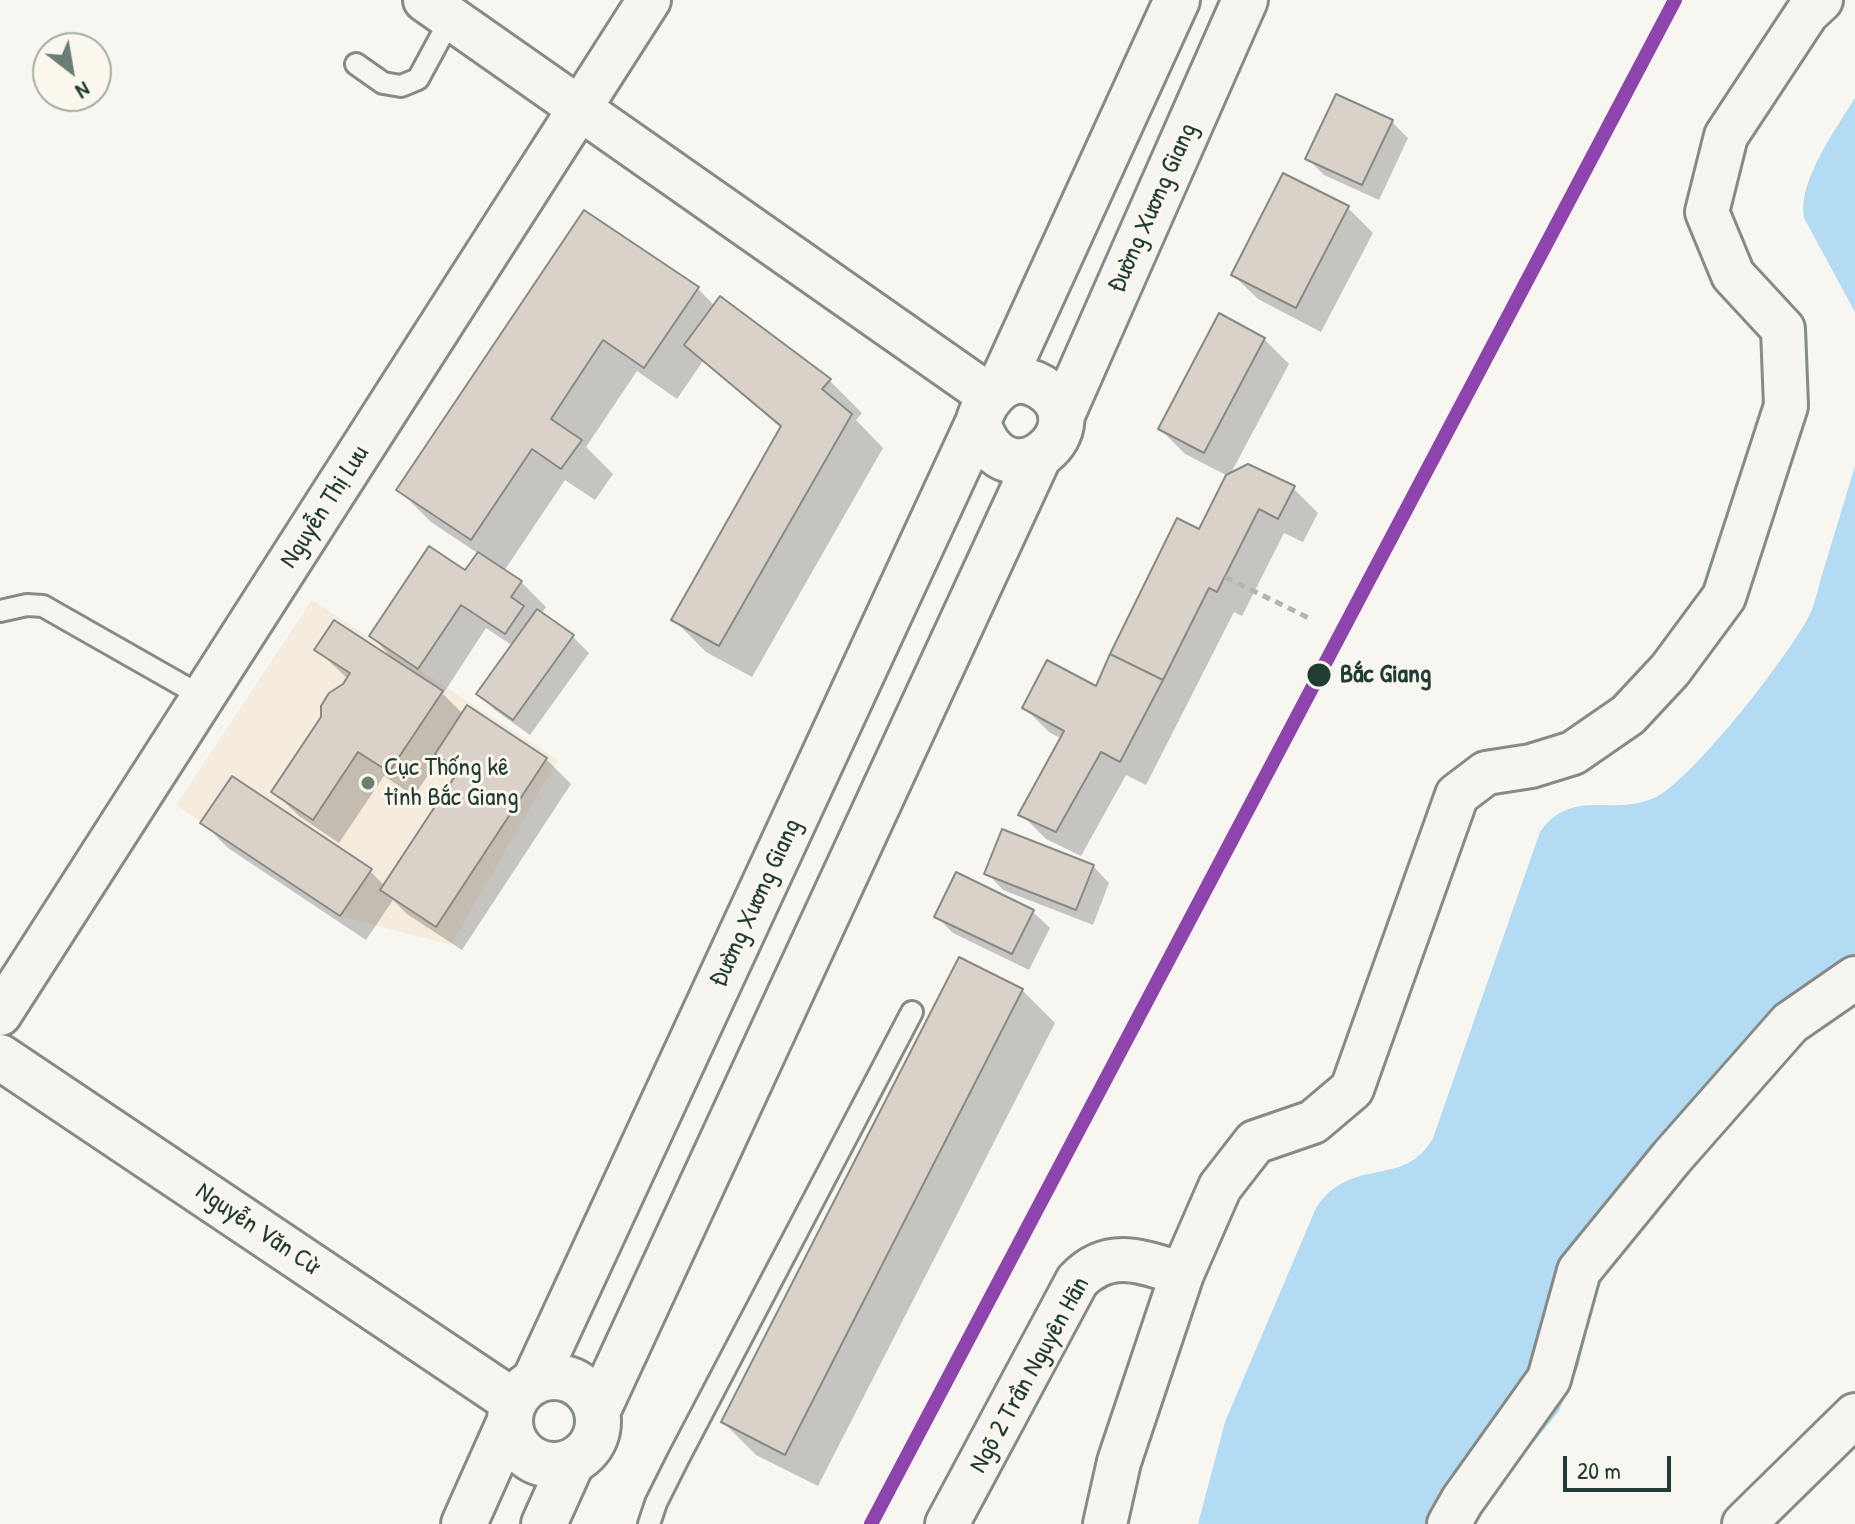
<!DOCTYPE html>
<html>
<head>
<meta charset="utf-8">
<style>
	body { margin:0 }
	#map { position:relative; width:1855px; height:1524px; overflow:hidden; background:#f8f6f0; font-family:"Patrick Hand",sans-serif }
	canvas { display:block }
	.north { position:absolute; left:32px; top:32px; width:80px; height:80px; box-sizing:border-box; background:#fbf7ec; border:2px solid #a3ada2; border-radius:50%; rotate:149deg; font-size:22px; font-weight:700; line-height:32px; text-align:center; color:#1f3d34 }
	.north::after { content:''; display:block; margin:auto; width:28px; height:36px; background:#6b7e76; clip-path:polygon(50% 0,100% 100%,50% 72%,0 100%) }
	.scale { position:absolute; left:1563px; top:1456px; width:108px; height:36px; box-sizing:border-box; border:4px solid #1f3d34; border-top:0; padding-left:10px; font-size:24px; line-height:28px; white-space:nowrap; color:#1f3d34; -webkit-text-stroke:6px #fbf7ec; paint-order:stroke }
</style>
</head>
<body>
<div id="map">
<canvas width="1855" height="1524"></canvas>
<div class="north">N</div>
<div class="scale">20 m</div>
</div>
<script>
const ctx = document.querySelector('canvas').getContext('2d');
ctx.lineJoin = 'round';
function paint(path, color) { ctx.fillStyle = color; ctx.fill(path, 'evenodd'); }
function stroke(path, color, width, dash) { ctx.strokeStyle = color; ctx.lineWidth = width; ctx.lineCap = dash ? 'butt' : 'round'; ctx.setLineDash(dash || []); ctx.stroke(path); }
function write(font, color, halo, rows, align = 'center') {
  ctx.font = font + ' "Patrick Hand",sans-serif'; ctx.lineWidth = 6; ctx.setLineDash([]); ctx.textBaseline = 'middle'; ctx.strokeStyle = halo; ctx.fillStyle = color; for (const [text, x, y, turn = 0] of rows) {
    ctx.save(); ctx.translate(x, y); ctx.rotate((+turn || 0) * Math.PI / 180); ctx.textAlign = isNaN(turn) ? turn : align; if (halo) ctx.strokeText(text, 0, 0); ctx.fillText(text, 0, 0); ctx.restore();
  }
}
const built = new Path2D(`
	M312 600 558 760 451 945 340 916 176 805Z`);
const water = new Path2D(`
	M1855 98V312L1804 218C1797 182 1836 129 1855 98Z
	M1855 466V984L1641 1210 1595 1280 1579 1365 1559 1411 1468 1524H1198L1225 1422 1316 1208C1352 1154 1404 1190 1433 1138L1540 832C1573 786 1613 818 1656 797 1693 779 1793 651 1811 612 1817 597 1820 580 1825 565 1835 532 1845 499 1855 466Z`);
const shadow = new Path2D(`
	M1392 122 1408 138 1379 200 1324 175 1308 159Z
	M1284 175 1348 208 1373 233 1321 332 1258 299 1233 275Z
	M585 213 697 288 715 306 720 299 830 381 862 413 856 420 883 448 752 677 706 652 674 620 782 429 703 361 677 399 637 371 586 447 613 474 595 500 565 480 504 571 521 582 546 607 541 614 573 637 589 653 530 735 495 710 478 693 513 646 486 628 443 694 463 714 546 759 571 784 462 950 407 914 393 900 366 940 228 848 203 823 370 871 385 886 458 774 440 757 414 796 384 776 339 843 299 816 274 792 348 679 317 650 395 662 372 636 466 573 479 554 431 522 399 490Z
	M1264 339 1289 364 1230 475 1293 488 1318 513 1303 542 1284 533 1242 616 1234 612 1146 785 1126 775 1081 856 1046 839 1021 814 1062 739 1049 732 1024 707 1097 689 1200 532 1228 476 1185 454 1160 429Z
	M1093 866 1109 883 1093 925 1003 890 987 873Z
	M957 874 1033 912 1050 928 1029 970 953 933 936 916Z
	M1022 990 1055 1023 818 1486 756 1455 723 1422Z`);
const building = new Path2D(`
	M1336 94 1393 120 1362 185 1305 159Z
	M1283 173 1349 206 1296 308 1231 275Z
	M584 210 699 287 644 368 603 340 551 419 582 440 561 469 532 449 471 540 396 490Z
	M720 296 831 379 822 389 852 414 719 646 671 620 781 426 684 345Z
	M1219 313 1265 338 1204 453 1158 429Z
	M1248 464 1295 486 1278 519 1259 509 1217 592 1209 588 1163 680 1110 654 1177 518 1199 529 1226 475Z
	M429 546 465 570 478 552 522 581 511 597 524 606 505 634 461 605 418 669 369 636Z
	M537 609 574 635 513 720 476 694Z
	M334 620 443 691 389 772 358 752 313 820 271 792 321 717V706L329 693 343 684 350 673 314 650Z
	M1110 654 1163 680 1120 762 1101 752 1056 832 1018 815 1064 731 1022 708 1047 660 1096 686Z
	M467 705 547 758 436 927 380 890 459 770 435 754Z
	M232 776 372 869 340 916 200 823Z
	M1002 829 1094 865 1076 910 984 874Z
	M956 872 1034 910 1012 954 934 917Z
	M959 957 1023 989 785 1455 721 1422Z`);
const path = new Path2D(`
	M1225 577 1313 620`);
const lane = new Path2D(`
	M356 64 383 83 401 86 418 79 451 18
	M0 611 27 605 43 606 203 697
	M649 1524 656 1503 679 1457 912 1012`);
const street = new Path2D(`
	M425 0 990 396
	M0 1014 649 0
	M947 1524 1077 1281C1109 1247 1143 1262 1182 1274
	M1105 1524 1119 1462 1182 1274 1220 1187 1255 1142 1313 1122 1352 1089 1457 795 1486 773 1531 766 1573 753 1628 715 1670 670 1724 597 1786 406 1783 329 1733 275 1707 212 1726 136 1807 13 1821 0
	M1449 1524 1462 1501 1549 1379 1579 1271 1672 1157 1790 1023 1855 978
	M1744 1524 1855 1415`);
const secondary = new Path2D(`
	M0 1057 514 1402`);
const primary = new Path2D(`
	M1000 387 1177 0
	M1061 417 1245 0
	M510 1421a44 44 0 1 1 88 0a44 44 0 1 1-88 0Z
	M534 1382 978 423C986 395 1010 368 1041 387 1103 425 1007 511 978 423
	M597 1412 1038 458
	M464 1524 510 1421
	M544 1524 572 1462`);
const rail1 = new Path2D(`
	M871 1524 1675 0`);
const markers = [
	[1319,675,13,"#1f3d34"],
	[368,783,8,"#6b7e76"]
];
const streetNames = [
	["Đường Xương Giang",1153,208,-66],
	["Nguyễn Thị Lưu",325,507,-57],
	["Đường Xương Giang",756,903,-65],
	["Nguyễn Văn Cừ",257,1229,34],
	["Ngõ 2 Trần Nguyên Hãn",1030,1375,-61]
];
const stopNames = [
	["Bắc Giang",1340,675]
];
const poiNames = [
	["Cục Thống kê",384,768],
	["tỉnh Bắc Giang",384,798]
];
paint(built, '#f5ecde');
paint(water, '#b3dbf4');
paint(shadow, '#0003');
paint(building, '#dad2c8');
stroke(building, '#868b86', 2);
stroke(lane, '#868b86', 26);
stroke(street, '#868b86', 48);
stroke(secondary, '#868b86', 50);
stroke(primary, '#868b86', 50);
stroke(path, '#b2b5b1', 5, [8, 6]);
stroke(lane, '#f6f5f1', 20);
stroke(street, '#f6f5f1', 42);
stroke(secondary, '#f6f5f1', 44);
stroke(primary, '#f6f5f1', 44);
stroke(rail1, '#8e44ad', 14);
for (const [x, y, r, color] of markers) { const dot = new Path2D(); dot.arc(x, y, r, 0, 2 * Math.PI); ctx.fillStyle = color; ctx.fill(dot); stroke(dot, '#fbf7ec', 3); }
write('26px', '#1f3d34', '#fbf7ec', streetNames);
write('bold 26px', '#1f3d34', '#fbf7ec', stopNames, 'left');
write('26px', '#1f3d34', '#fbf7ec', poiNames, 'left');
</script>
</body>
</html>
